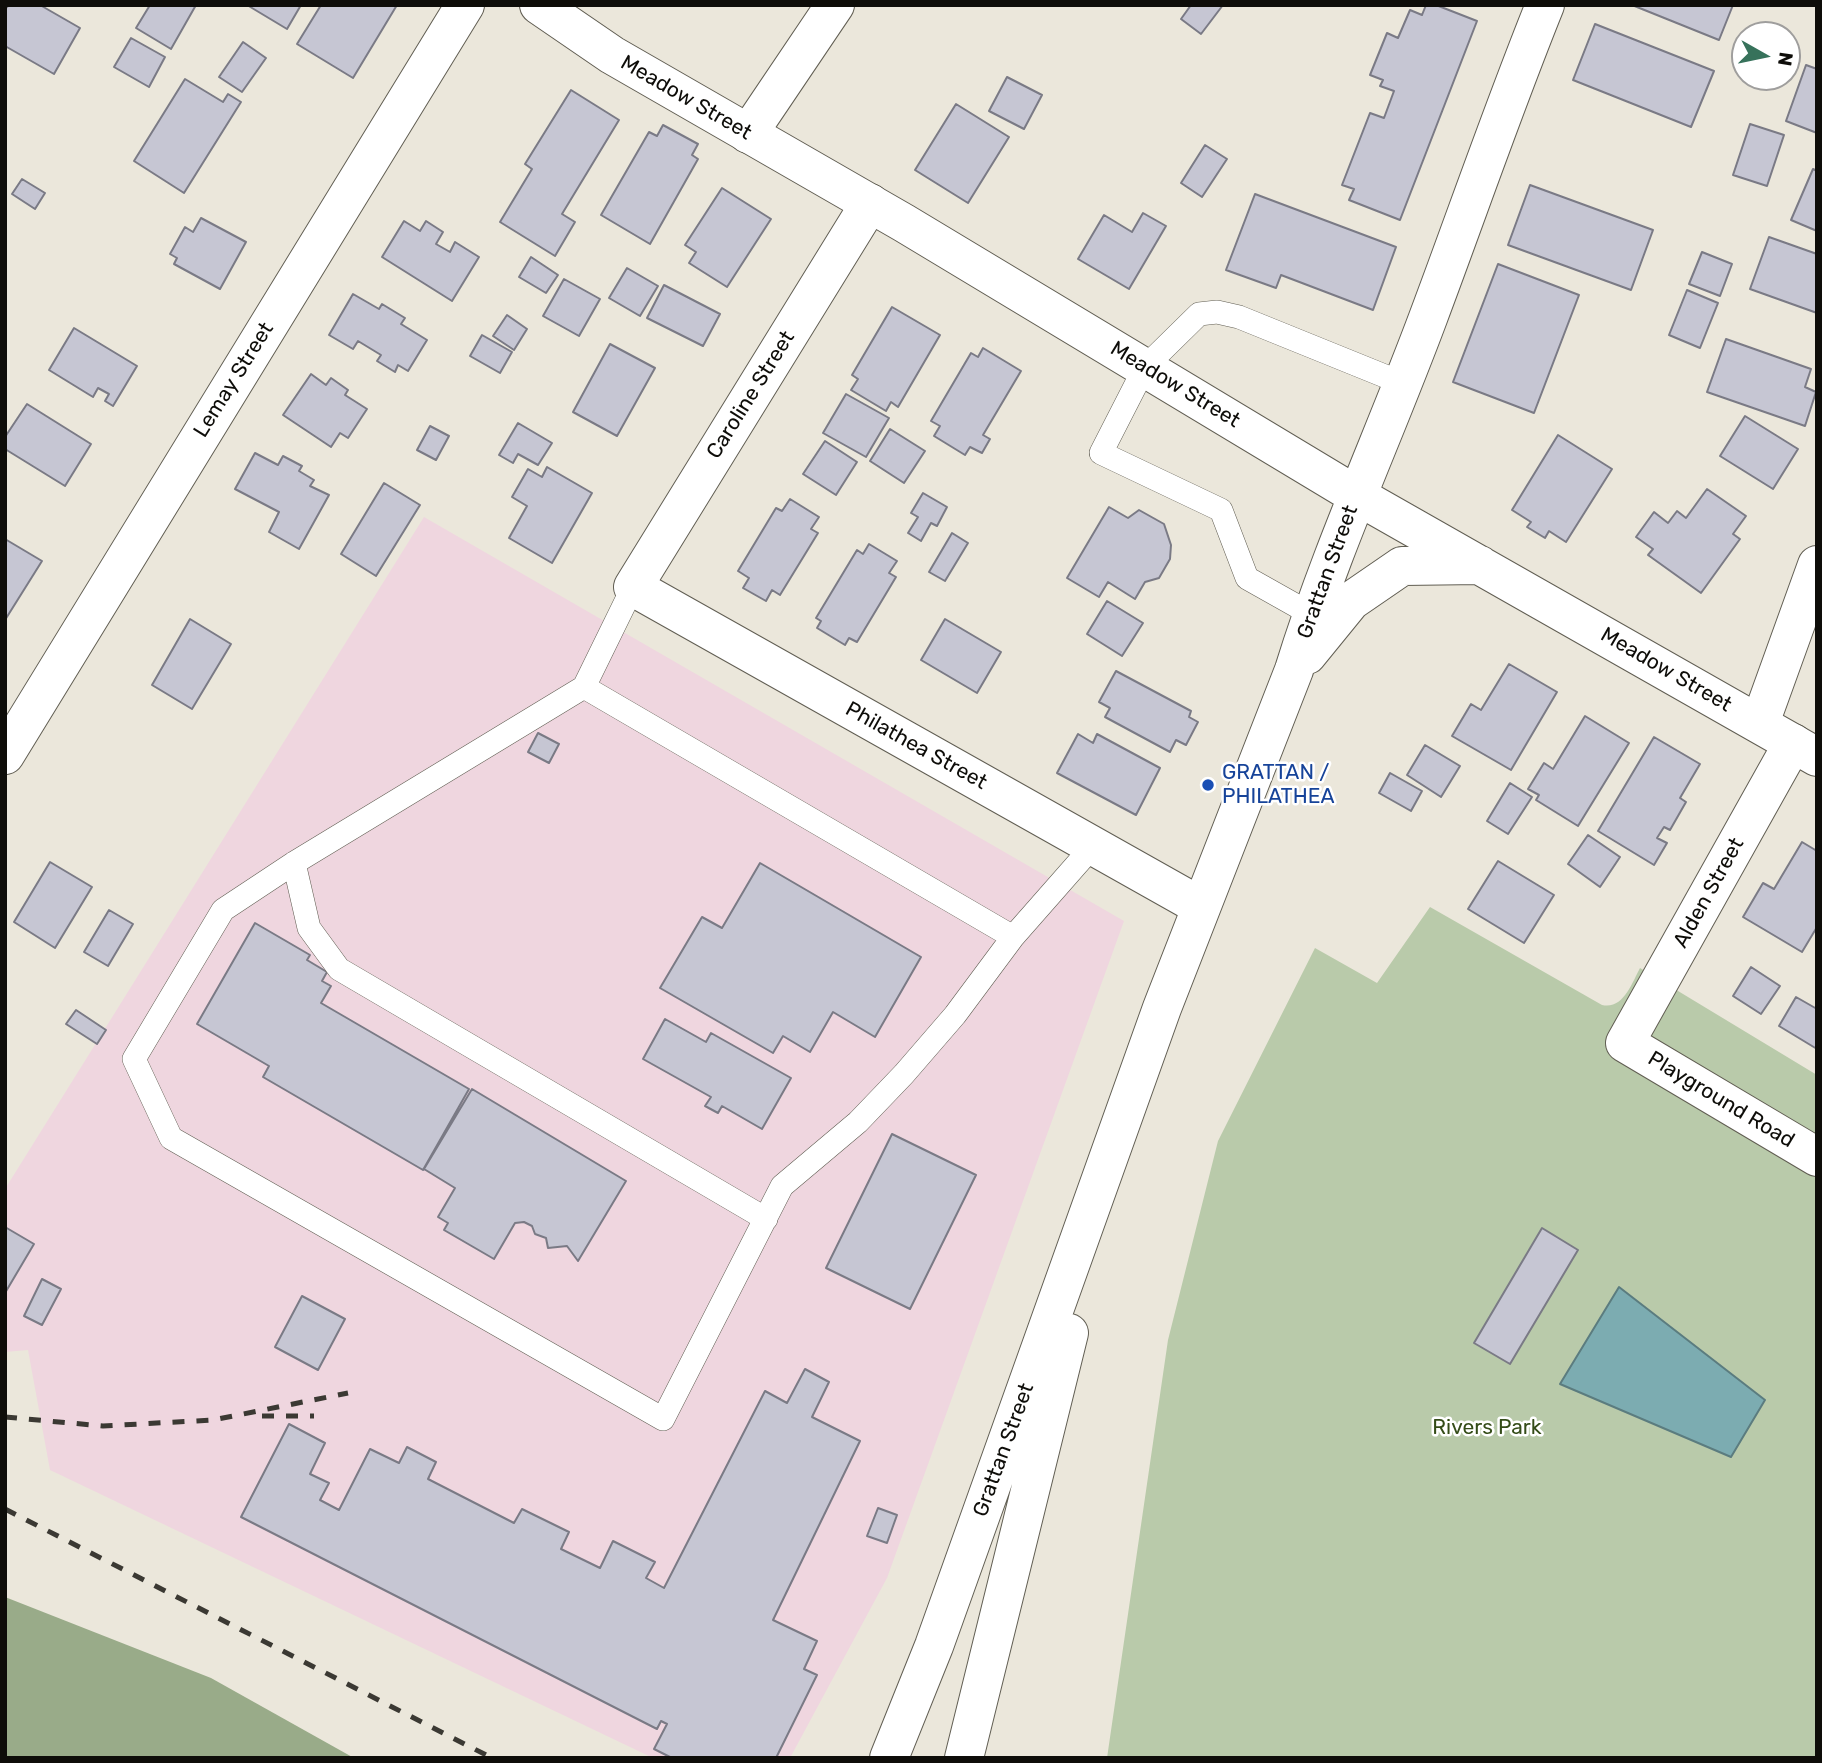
<!DOCTYPE html>
<html>
<head>
<meta charset="utf-8">
<style>
	body { margin:0 }
	#map { position:relative; width:1822px; height:1763px; overflow:hidden; background:#ebe7db; font-family:Rubik,sans-serif }
	canvas { display:block }
	.frame { position:absolute; inset:0; border:7px solid #0e0d09; pointer-events:none }
	.north { position:absolute; left:1731px; top:21px; width:70px; height:70px; box-sizing:border-box; background:#fff; border:2px solid #9f9e9d; border-radius:50%; rotate:99deg; font-size:19px; font-weight:700; line-height:28px; text-align:center; color:#0e0d09 }
	.north::after { content:''; display:block; margin:auto; width:24px; height:32px; background:#37725b; clip-path:polygon(50% 0,100% 100%,50% 72%,0 100%) }
</style>
</head>
<body>
<div id="map">
<canvas width="1822" height="1763"></canvas>
<div class="frame"></div>
<div class="north">N</div>
</div>
<script>
const ctx = document.querySelector('canvas').getContext('2d');
ctx.lineJoin = 'round';
function paint(path, color) { ctx.fillStyle = color; ctx.fill(path, 'evenodd'); }
function stroke(path, color, width, dash) { ctx.strokeStyle = color; ctx.lineWidth = width; ctx.lineCap = dash ? 'butt' : 'round'; ctx.setLineDash(dash || []); ctx.stroke(path); }
function write(font, color, halo, rows, align = 'center') {
  ctx.font = font + ' Rubik,sans-serif'; ctx.lineWidth = 5; ctx.setLineDash([]); ctx.textBaseline = 'middle'; ctx.strokeStyle = halo; ctx.fillStyle = color; for (const [text, x, y, turn = 0] of rows) {
    ctx.save(); ctx.translate(x, y); ctx.rotate((+turn || 0) * Math.PI / 180); ctx.textAlign = isNaN(turn) ? turn : align; if (halo) ctx.strokeText(text, 0, 0); ctx.fillText(text, 0, 0); ctx.restore();
  }
}
const industrial = new Path2D(`
	M424 517 1124 921 887 1578 790 1758H653L50 1470 28 1350 5 1352V1189Z`);
const green = new Path2D(`
	M1430 907 1602 1005C1623 1010 1632 983 1640 968L1817 1075V1758H1107L1168 1340 1218 1141 1315 948 1377 983Z`);
const forest = new Path2D(`
	M5 1597 211 1678 354 1758H5Z`);
const water = new Path2D(`
	M1619 1287 1765 1400 1731 1457 1560 1384Z`);
const building = new Path2D(`
	M9 5H40L80 28 54 74 5 46V9Z
	M150 5H196L171 49 136 28Z
	M247 5H301L287 29Z
	M321 5H397L353 78 297 44Z
	M1191 5H1223L1201 34 1181 19Z
	M1426 5H1436L1477 21 1400 220 1349 200 1354 189 1342 185 1370 113 1384 118 1394 91 1380 86 1383 80 1370 75 1387 33 1398 38 1410 10 1422 15Z
	M1632 5H1733L1719 40Z
	M1595 24 1714 71 1691 127 1573 80Z
	M131 38 165 57 149 87 114 67Z
	M243 42 266 58 242 92 219 77Z
	M1806 65 1817 69V133L1786 121Z
	M1007 77 1042 95 1024 129 989 111Z
	M185 79 223 102 228 94 241 102 184 193 134 161Z
	M571 90 619 120 562 214 575 222 555 256 500 222 532 169 525 164Z
	M956 104 1009 137 968 203 915 170Z
	M1750 124 1784 135 1767 186 1733 175Z
	M663 125 698 144 692 155 698 159 650 244 601 215 649 132 657 136Z
	M1205 145 1227 159 1202 197 1181 183Z
	M1813 169 1817 171V231L1791 220Z
	M22 179 45 193 35 209 12 194Z
	M1530 185 1653 230 1631 290 1508 245Z
	M722 188 771 219 727 287 689 263 696 252 685 245Z
	M1255 194 1396 247 1373 310 1281 275 1276 288 1226 270Z
	M1143 213 1166 226 1129 289 1078 259 1104 215 1132 232Z
	M201 218 246 242 220 289 174 264 177 258 170 254 185 227 193 232Z
	M404 221 420 231 426 221 443 232 436 244 450 252 455 242 479 257 452 301 382 257Z
	M1769 237 1817 254V313L1750 289Z
	M1702 252 1732 264 1720 296 1689 284Z
	M531 257 558 275 546 293 519 277Z
	M1498 264 1579 295 1534 413 1453 382Z
	M627 268 658 286 640 316 609 298Z
	M564 279 600 299 579 336 543 316Z
	M664 285 720 314 703 346 647 318Z
	M1687 290 1718 303 1700 348 1669 335Z
	M353 294 379 309 382 304 405 318 401 324 427 340 408 371 398 365 395 372 377 361 381 355 358 341 353 349 329 335Z
	M892 307 940 335 898 407 891 402 886 411 851 390 858 379 852 375Z
	M507 315 527 329 514 350 493 336Z
	M74 328 137 366 113 406 105 401 109 394 98 388 93 397 49 370Z
	M482 335 512 352 500 373 470 356Z
	M1726 339 1811 369 1805 387 1816 392 1805 426 1707 392Z
	M610 344 655 368 617 436 573 412Z
	M983 348 1021 371 983 435 990 439 982 453 970 447 965 455 934 436 940 426 931 421 971 353 978 357Z
	M311 374 326 385 331 378 348 390 345 395 367 409 348 438 340 433 331 447 283 415Z
	M846 394 889 418 866 457 823 433Z
	M27 404 91 444 65 486 5 449V437Z
	M1745 416 1798 449 1773 489 1720 456Z
	M518 423 552 443 538 465 518 454 513 463 499 455Z
	M430 426 449 436 436 460 417 450Z
	M890 429 925 451 904 483 870 461Z
	M1558 435 1612 469 1566 542 1549 531 1545 538 1527 527 1531 522 1512 510Z
	M825 441 857 462 836 495 803 474Z
	M255 453 278 465 283 456 302 466 299 471 314 480 310 486 329 495 299 549 269 532 279 512 235 489Z
	M547 467 592 493 552 563 509 538 527 506 512 497 528 469 542 477Z
	M384 483 420 505 376 576 341 554Z
	M1707 489 1746 516 1733 534 1740 539 1701 593 1648 555 1653 549 1636 537 1654 512 1668 523 1677 511 1686 518Z
	M923 493 947 507 937 526 931 523 921 541 908 533 918 517 911 513Z
	M790 499 819 517 811 529 818 533 780 595 772 590 766 601 743 588 749 578 738 571 776 508 782 511Z
	M1109 507 1128 518 1139 510 1164 524 1171 545 1170 559 1159 578 1145 582 1135 599 1108 582 1099 597 1067 578Z
	M952 533 968 543 945 581 929 572Z
	M5 539 42 561 5 620Z
	M869 544 897 561 889 573 896 577 857 642 849 638 845 645 817 628 821 621 816 618 857 550 863 554Z
	M1107 601 1143 623 1122 656 1087 634Z
	M190 619 231 644 192 709 152 685Z
	M945 619 1001 652 977 693 921 660Z
	M1509 664 1557 692 1511 770 1452 736 1471 704 1481 710Z
	M1116 671 1191 711 1189 717 1198 722 1186 745 1176 740 1170 752 1105 717 1110 708 1099 702Z
	M1585 716 1629 743 1578 826 1536 800 1539 795 1528 789 1544 763 1553 769Z
	M538 733 559 744 549 763 528 752Z
	M1078 734 1093 743 1097 734 1160 768 1136 815 1057 773Z
	M1654 737 1700 764 1680 798 1686 802 1670 830 1664 827 1657 838 1667 843 1654 865 1598 831Z
	M1425 745 1460 766 1441 797 1407 775Z
	M1390 773 1422 791 1411 811 1379 793Z
	M1510 783 1532 797 1508 834 1487 821Z
	M1588 835 1620 857 1600 887 1568 864Z
	M1802 842 1817 851V927L1802 952 1743 917 1763 883 1774 889Z
	M1498 861 1554 895 1524 943 1468 909Z
	M50 862 92 887 55 948 14 922Z
	M760 863 921 957 875 1037 833 1012 810 1052 783 1036 773 1053 660 988 702 917 722 928Z
	M109 910 133 924 108 966 84 952Z
	M255 923 310 955 307 960 327 972 322 981 331 986 321 1003 469 1089 423 1170 263 1077 269 1066 197 1024Z
	M1751 967 1780 986 1761 1014 1733 996Z
	M1796 997 1817 1009V1049L1779 1026Z
	M76 1010 106 1030 97 1044 66 1024Z
	M665 1019 706 1042 711 1033 791 1078 762 1129 722 1106 718 1113 705 1106 711 1097 643 1059Z
	M472 1089 626 1181 578 1261 567 1246 548 1248 546 1238 535 1234 532 1226 524 1222 515 1223 494 1259 444 1230 448 1223 438 1217 455 1188 424 1169Z
	M892 1134 976 1175 910 1309 826 1268Z
	M5 1227 34 1244 5 1293Z
	M1542 1228 1578 1250 1510 1364 1474 1343Z
	M42 1279 61 1289 42 1325 24 1316Z
	M302 1296 345 1319 318 1370 275 1347Z
	M805 1369 829 1382 812 1417 860 1441 773 1620 817 1641 804 1669 817 1675 776 1758H672L654 1749 667 1724 661 1721 657 1729 241 1517 289 1424 325 1443 310 1474 329 1483 320 1500 339 1510 370 1449 399 1463 407 1447 436 1462 428 1479 514 1523 522 1509 569 1532 561 1549 600 1568 613 1541 655 1562 646 1578 664 1588 765 1391 787 1403Z
	M878 1508 897 1515 887 1543 867 1536Z`);
const lane = new Path2D(`
	M1311 614 1247 578 1221 510 1101 453 1145 367 1199 314 1217 312 1239 317 1402 383
	M584 687 1013 937 955 1015 904 1074 858 1122 782 1186 663 1419 171 1138 134 1059 223 910 294 863 584 687 633 587
	M294 863 309 928 339 969 766 1219
	M1013 937 1093 846`);
const street = new Path2D(`
	M748 134 835 5
	M870 203 633 587 1200 906
	M1760 723 1817 565
	M1793 743 1625 1043 1817 1157
	M5 755 465 5`);
const secondary = new Path2D(`
	M539 5 612 55 904 223 1356 495 1817 757
	M1307 655 1351 601 1402 566 1480 565
	M889 1758 934 1646 1162 1008 1294 670C1331 550 1384 436 1428 318 1467 214 1503 109 1545 5
	M964 1758 1069 1333`);
const rail = new Path2D(`
	M262 1416H314
	M5 1417 103 1426 213 1420 348 1393
	M5 1509 492 1758`);
const markers = [
	[1208,785,7,"#1a4fb4"]
];
const streetNames = [
	["Meadow Street",686,98,30],
	["Lemay Street",234,380,-58],
	["Meadow Street",1175,385,31],
	["Caroline Street",751,395,-58],
	["Grattan Street",1328,572,-70],
	["Meadow Street",1666,670,30],
	["Philathea Street",916,746,29],
	["Alden Street",1709,893,-61],
	["Playground Road",1721,1100,31],
	["Grattan Street",1004,1450,-70]
];
const transitNames = [
	["GRATTAN /",1222,773],
	["PHILATHEA",1222,797]
];
const parkNames = [
	["Rivers Park",1487,1428]
];
paint(industrial, '#efd6df');
paint(green, '#b9caaa');
paint(forest, '#99ab89');
paint(water, '#7cacb1');
stroke(water, '#5b7c7f', 2);
paint(building, '#c6c6d3');
stroke(building, '#7a7a85', 2);
stroke(lane, '#615e53', 24);
stroke(street, '#615e53', 40);
stroke(secondary, '#615e53', 40);
stroke(lane, '#fff', 23);
stroke(street, '#fff', 38);
stroke(secondary, '#fff', 38);
stroke(rail, '#3b3933', 5, [12, 12]);
for (const [x, y, r, color] of markers) { const dot = new Path2D(); dot.arc(x, y, r, 0, 2 * Math.PI); ctx.fillStyle = color; ctx.fill(dot); stroke(dot, '#fff', 2.5); }
write('21px', '#0e0d09', '#fff', streetNames);
write('21px', '#164399', '#fff', transitNames, 'left');
write('21px', '#344c18', '#fff', parkNames);
</script>
</body>
</html>
